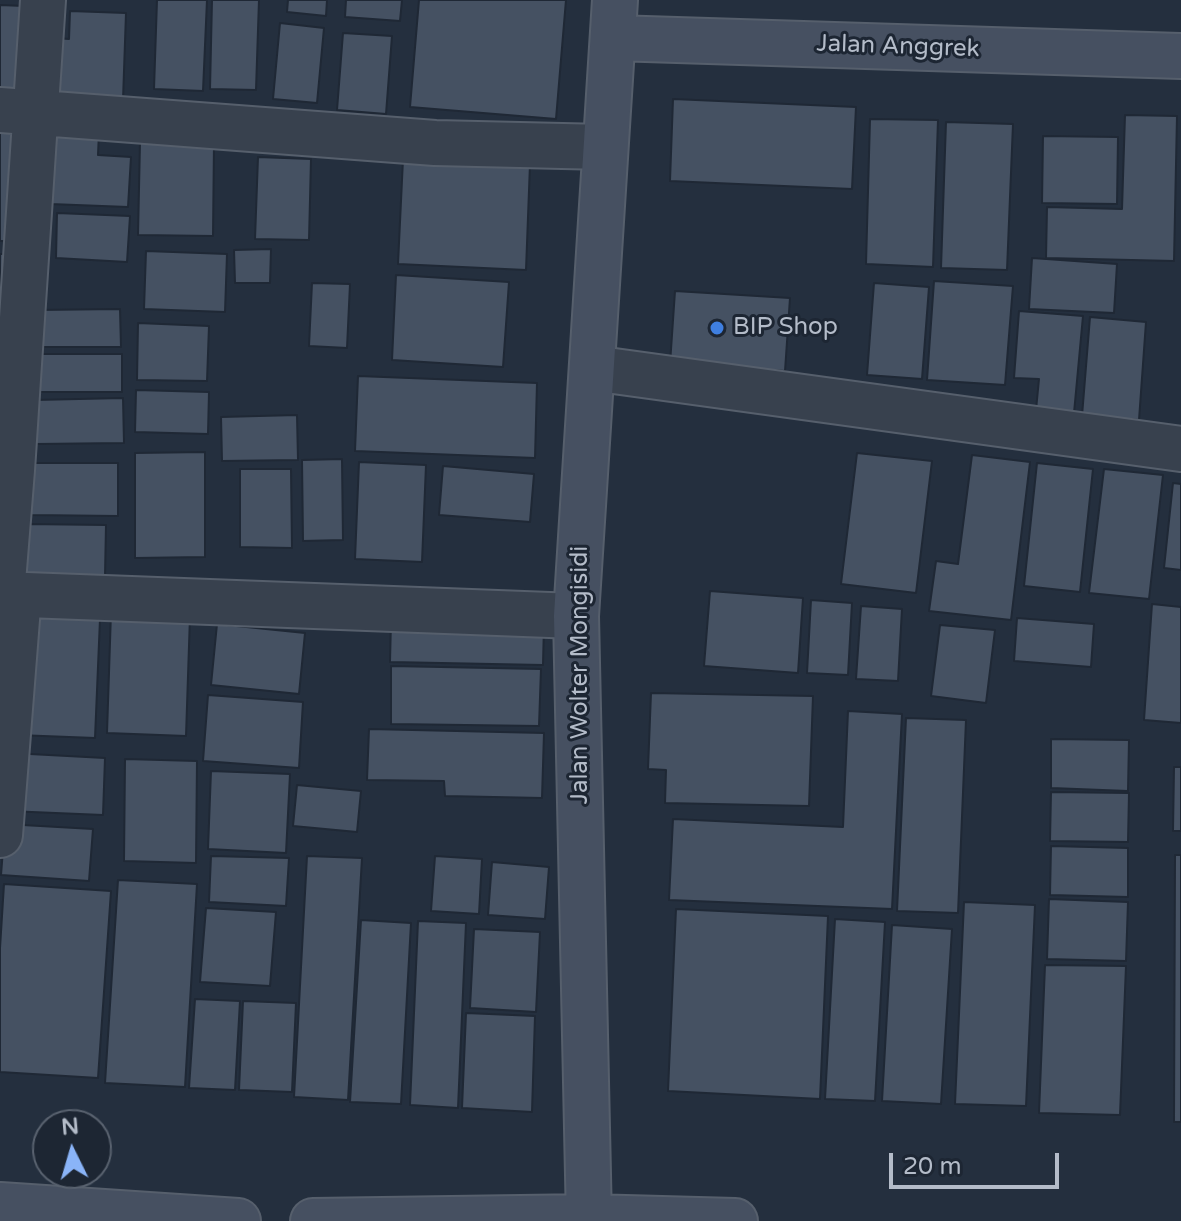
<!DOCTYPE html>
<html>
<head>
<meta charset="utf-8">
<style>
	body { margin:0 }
	#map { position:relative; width:1181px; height:1221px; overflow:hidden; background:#242f3e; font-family:"Varela Round",sans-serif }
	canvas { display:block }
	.north { position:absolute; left:32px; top:1109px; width:80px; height:80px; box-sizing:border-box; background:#1d2633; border:2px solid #59626f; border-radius:50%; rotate:355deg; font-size:22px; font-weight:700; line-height:32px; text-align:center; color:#b4bcc9 }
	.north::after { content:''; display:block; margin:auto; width:28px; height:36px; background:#8ab4f8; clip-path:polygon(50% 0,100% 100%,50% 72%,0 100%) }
	.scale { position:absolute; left:889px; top:1153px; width:170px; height:36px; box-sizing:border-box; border:4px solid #b4bcc9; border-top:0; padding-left:10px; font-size:24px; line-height:28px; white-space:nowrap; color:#b4bcc9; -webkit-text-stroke:6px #1d2633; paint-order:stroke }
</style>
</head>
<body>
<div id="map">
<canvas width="1181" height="1221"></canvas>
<div class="north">N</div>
<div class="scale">20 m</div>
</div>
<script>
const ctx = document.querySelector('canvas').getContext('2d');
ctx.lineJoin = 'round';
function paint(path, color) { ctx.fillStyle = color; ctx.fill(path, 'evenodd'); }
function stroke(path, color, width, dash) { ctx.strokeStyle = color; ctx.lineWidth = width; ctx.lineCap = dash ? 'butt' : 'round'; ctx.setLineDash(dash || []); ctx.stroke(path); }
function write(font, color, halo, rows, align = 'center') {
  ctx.font = font + ' "Varela Round",sans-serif'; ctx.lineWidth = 6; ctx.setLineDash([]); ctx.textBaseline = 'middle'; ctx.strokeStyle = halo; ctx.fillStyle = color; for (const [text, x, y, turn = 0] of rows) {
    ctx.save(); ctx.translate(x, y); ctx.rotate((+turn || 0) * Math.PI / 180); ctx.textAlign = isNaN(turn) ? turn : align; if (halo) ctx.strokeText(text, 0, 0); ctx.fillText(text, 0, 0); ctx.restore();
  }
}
const building = new Path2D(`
	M157 0H207L203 91 154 89Z
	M212 0H259L256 90 210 89Z
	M288 0H327L326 16 287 12Z
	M346 0H402L400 21 345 17Z
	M419 0H566L556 119 410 107Z
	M0 5 24 6 19 93 0 92Z
	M70 11 126 13 123 100 53 98 55 38 69 39Z
	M280 23 324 28 317 103 273 99Z
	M343 33 392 36 386 114 337 110Z
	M673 99 856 107 852 189 670 181Z
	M1125 115 1177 116 1174 261 1046 258 1047 207 1122 209Z
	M870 119 938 120 933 267 866 264Z
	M946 122 1013 124 1007 270 941 268Z
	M0 130 16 131 8 241H0Z
	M55 131 99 132 98 155 131 157 128 207 50 204Z
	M1043 136 1118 137 1117 204 1042 203Z
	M140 142 214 143 213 236 138 235Z
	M258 157 311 159 309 240 255 239Z
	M403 159 530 164 526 270 398 264Z
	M57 213 130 216 127 262 56 258Z
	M271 249 270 283H235L234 250Z
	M146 251 227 254 225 312 144 309Z
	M0 254H10L7 306 0 305Z
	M1032 258 1117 264 1114 313 1029 309Z
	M396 275 509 282 503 367 392 360Z
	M934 281 1013 286 1005 385 927 380Z
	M312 283 350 284 347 348 309 346Z
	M874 283 929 287 922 379 867 375Z
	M675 291 790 298 785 371 670 364Z
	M120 309 121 347H36L37 310Z
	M1019 311 1083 316 1074 413 1036 410 1039 379 1014 378Z
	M1090 317 1146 322 1139 420 1082 416Z
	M138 323 209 326 207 381 137 380Z
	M38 354H122V392H38Z
	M358 376 537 383 535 458 355 451Z
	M136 390 209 392 208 434 135 432Z
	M123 398 124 443 36 444 35 400Z
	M297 415 298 460 222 461 221 417Z
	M205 452V557L135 558V453Z
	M857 453 932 461 916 593 841 584Z
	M972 455 1030 462 1011 620 929 611 936 561 958 564Z
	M342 459 343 540 303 541 302 460Z
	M359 462 426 465 422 562 355 559Z
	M30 463H118V516L30 515Z
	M1037 463 1093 469 1080 592 1024 586Z
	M443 466 534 474 530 522 439 515Z
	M240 469H291L292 548 240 547Z
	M1104 469 1163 475 1149 599 1089 593Z
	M1173 483 1181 484V570L1164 568Z
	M25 524 106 525 105 576 24 575Z
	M710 591 803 598 798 673 704 666Z
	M811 600 852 603 848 675 807 673Z
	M1152 604 1181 607V723L1144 720Z
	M861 606 902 609 898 681 856 679Z
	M111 612 190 616 186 736 107 733Z
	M22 616 100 619 95 738 17 735Z
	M1017 618 1094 624 1091 667 1014 661Z
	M391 620 544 624 543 665 390 662Z
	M217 624 305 633 299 694 211 685Z
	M940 625 995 630 986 703 931 696Z
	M391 666 541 669 539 726 391 724Z
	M651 693 813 696 809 806 665 803 666 770 648 769Z
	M208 695 303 702 299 768 203 761Z
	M848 711 902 714 892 909 669 900 673 819 843 827Z
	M906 718 966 720 958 913 897 911Z
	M369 729 544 733 542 798 445 796 444 781 367 780Z
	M1051 739 1129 740 1128 791 1051 788Z
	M11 753 105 758 103 815 8 811Z
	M125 759 197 761 196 863 124 861Z
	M1174 767H1181V831H1173Z
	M211 771 290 774 286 853 208 849Z
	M297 785 361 791 357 832 293 826Z
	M1051 792 1129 793 1128 842 1050 841Z
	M5 824 93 829 89 881 1 875Z
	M1051 846 1128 848V897L1050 895Z
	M1175 855H1181V1122H1174Z
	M211 856 289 858 286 906 209 902Z
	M307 856 362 858 348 1100 294 1097Z
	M435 856 482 859 479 914 431 911Z
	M492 862 549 867 545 919 488 915Z
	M118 880 197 884 185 1087 105 1083Z
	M4 884 111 891 98 1078 0 1072V948Z
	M1049 899 1128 902 1126 961 1047 959Z
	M964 902 1035 905 1026 1106 955 1104Z
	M206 908 276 912 270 986 200 982Z
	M676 909 828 916 820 1099 668 1091Z
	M835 919 885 922 875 1101 825 1099Z
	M361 920 411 923 401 1104 350 1102Z
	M418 921 466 923 458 1108 410 1105Z
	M892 925 952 929 941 1104 882 1101Z
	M474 929 540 932 536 1012 470 1008Z
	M1045 965 1126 966 1120 1115 1039 1113Z
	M195 999 240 1001 235 1090 189 1088Z
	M243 1001 296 1003 292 1092 239 1090Z
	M466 1013 535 1016 532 1112 462 1108Z`);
const street = new Path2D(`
	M0 110 435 143 605 147
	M592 368 1181 449
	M0 594 576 616
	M2 594 12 470 43 0
	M0 835 19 594`);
const secondary = new Path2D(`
	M614 38 1181 56
	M0 1205 238 1221
	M313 1221 589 1217 735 1221
	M589 1221 576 616 615 0`);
const markers = [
	[717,328,8,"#3f7fe0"]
];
const streetNames = [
	["Jalan Anggrek",898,47,2],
	["Jalan Wolter Mongisidi",581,675,-90]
];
const poiNames = [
	["BIP Shop",733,328]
];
paint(building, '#455162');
stroke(building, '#1f2835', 2);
stroke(street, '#565f6c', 48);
stroke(secondary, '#565f6c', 48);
stroke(street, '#38414e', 44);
stroke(secondary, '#465061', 44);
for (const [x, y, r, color] of markers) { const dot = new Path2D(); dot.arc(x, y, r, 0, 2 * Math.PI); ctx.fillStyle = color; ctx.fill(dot); stroke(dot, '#1d2633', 3); }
write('24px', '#b4bcc9', '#1d2633', streetNames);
write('24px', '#b4bcc9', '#1d2633', poiNames, 'left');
</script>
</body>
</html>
